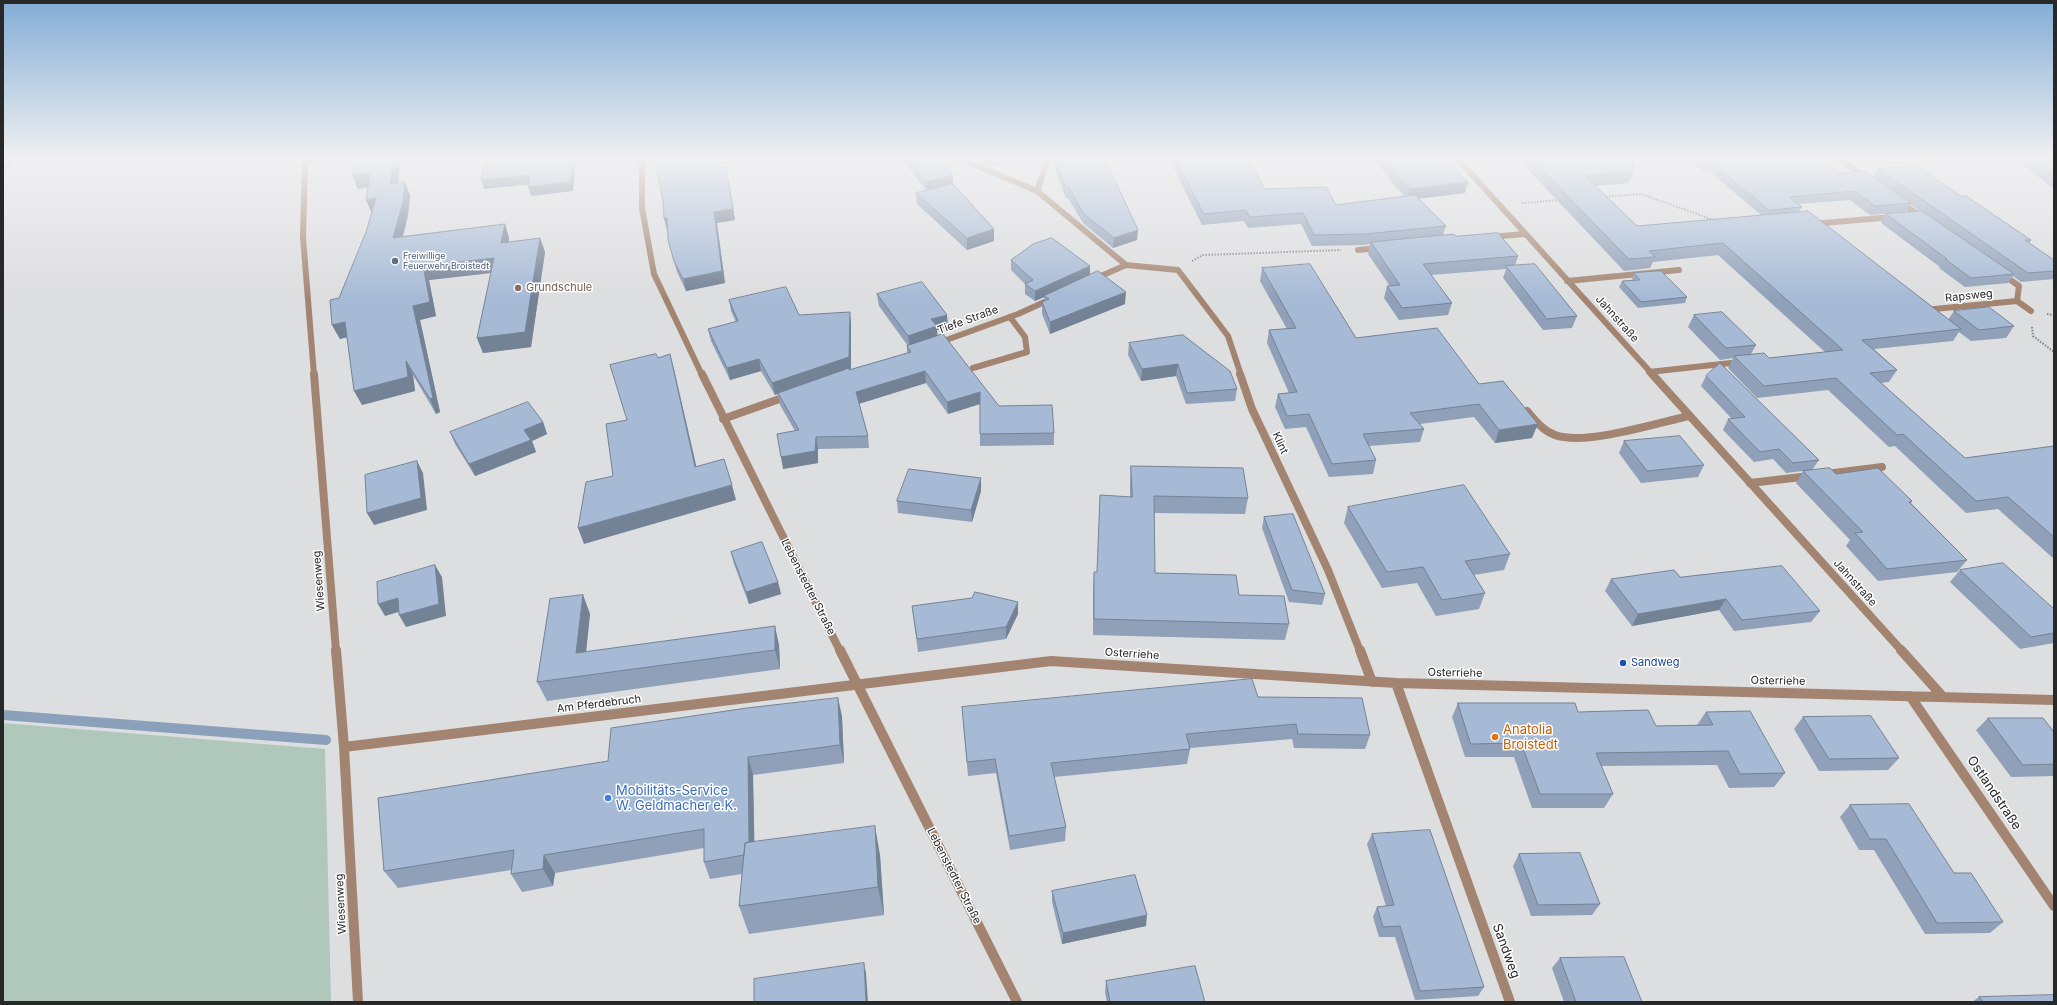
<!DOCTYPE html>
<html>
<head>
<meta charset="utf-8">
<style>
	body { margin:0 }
	#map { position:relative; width:2057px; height:1005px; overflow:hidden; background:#dddedf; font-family:Inter,sans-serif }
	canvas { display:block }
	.frame { position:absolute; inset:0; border:4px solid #282829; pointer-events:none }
</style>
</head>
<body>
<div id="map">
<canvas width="2057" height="1005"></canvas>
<div class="frame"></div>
</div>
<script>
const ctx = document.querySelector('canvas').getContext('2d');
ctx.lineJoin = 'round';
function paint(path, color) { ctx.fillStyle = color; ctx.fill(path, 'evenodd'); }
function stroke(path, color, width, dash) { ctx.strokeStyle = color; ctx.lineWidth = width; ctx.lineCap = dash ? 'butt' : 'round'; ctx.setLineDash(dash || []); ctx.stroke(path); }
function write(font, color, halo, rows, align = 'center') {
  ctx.font = font + ' Inter,sans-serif'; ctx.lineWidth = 3; ctx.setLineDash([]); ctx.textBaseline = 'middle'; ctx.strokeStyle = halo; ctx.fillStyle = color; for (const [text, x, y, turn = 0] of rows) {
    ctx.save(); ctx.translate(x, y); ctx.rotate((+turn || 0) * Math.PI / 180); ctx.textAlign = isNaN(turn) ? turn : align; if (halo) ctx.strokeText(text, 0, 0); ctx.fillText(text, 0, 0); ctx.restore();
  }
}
const green = new Path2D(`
	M3 723 325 749 331 1002H3Z`);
const streamFar1 = new Path2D(`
	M3 169 11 159`);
const stream = new Path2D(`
	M3 715 326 740`);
const path = new Path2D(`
	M1603 197 1641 194 1714 220
	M1522 203 1559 200
	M1192 261 1203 255 1341 250
	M2047 314 2054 315
	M2032 327 2033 336 2054 352`);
const serviceFar1 = new Path2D(`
	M963 160 1037 191
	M1823 223 1893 217
	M1490 237 1525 234
	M1358 250 1379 248
	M1567 281 1679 270
	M1924 310 2017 301
	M973 368 1027 352 1025 337 1010 317
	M1649 372 1740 362`);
const service = new Path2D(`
	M1527 411C1535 420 1543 431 1555 435 1585 446 1657 423 1689 416
	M1826 474 1882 467
	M1750 483 1810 476`);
const minorFar2 = new Path2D(`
	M305 159 303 237 314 375
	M1048 159 1037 191 1126 265
	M1458 159 1653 375
	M1839 159 1865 177
	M305 162 316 159
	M1900 202 1922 217
	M1126 265 1178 270 1228 336 1241 375
	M2002 274 2019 286 2017 301 2031 311
	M1094 279 1126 265
	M938 343 1018 314 1051 299`);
const minorFar1 = new Path2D(`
	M314 374 336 651
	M1240 374 1252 409 1328 570 1360 651
	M1652 374 1902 651
	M723 419 788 396`);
const minor = new Path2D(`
	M336 650 344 747 358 1002
	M1360 650 1372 682
	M1901 650 1943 697
	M1396 683 1510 1002
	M1910 696 2054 906
	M344 747 1051 661 1396 683 2054 700`);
const tertiaryFar2 = new Path2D(`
	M642 159V208L654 274 702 375`);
const tertiaryFar1 = new Path2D(`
	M702 374 840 651`);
const tertiary = new Path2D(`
	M840 650 1017 1002`);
const wall = new Path2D(`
	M355 159H401L398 183 410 195 408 215 403 236 505 224 509 238V242L540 238 545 252 531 347 483 353 477 338 491 273 429 280 436 316 420 320 440 412 436 414 413 375 415 391 362 405 347 337 340 339 332 325 339 298 366 232 372 213 366 200 368 187 358 189 352 175 356 160Z
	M902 159H939L953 176V184L994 229V241L967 250 917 204 916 193 926 190Z
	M981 159H1044L1042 162 988 166 985 164Z
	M1052 159H1105L1137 240 1113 248 1083 223 1068 198H1066L1052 162Z
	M1169 159H1248L1265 189 1336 205 1404 196 1389 180V177L1372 159H1445L1465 193 1418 199 1446 226 1443 235 1456 236 1518 256 1515 266 1577 316 1572 328 1543 330 1503 278 1506 269 1431 275 1452 303 1448 315 1399 320 1384 298 1387 286H1390L1368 254 1370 244 1362 245 1312 246 1301 224 1248 228 1244 221 1202 225Z
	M1504 159H1633V172L1629 183 1595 186 1637 226 1761 215 1708 170 1703 171 1689 159H1820L1839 173 1874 177 1878 169 1961 196 2031 240 2029 243 2054 260V279L2021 282 2013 276 2008 283 1965 287 1939 268 1940 267 1881 223 1886 214 1920 211 1910 204 1906 212 1870 215 1850 200 1798 204 1802 207 1799 212 1948 320 1954 311 2014 326 2006 338 1971 341 1959 332 1953 341 1874 349 1897 370 1889 382 1881 383 1965 458 2054 446V559L1998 509 1966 513 1895 446 1889 447 1828 390 1757 398 1728 368 1733 358 1720 360 1688 327 1694 315 1756 345 1751 354 1769 358 1825 352 1718 255 1653 262 1650 268 1624 271 1520 161 1507 162Z
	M2016 159H2054V189Z
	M726 167 735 220 717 223 725 283 686 291 677 272 668 240V230H667L664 218 717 168Z
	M1011 260 1090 275 1125 304 1050 334 1042 314V302H1044V297L1035 301 1025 294V284L1011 270Z
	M1262 268 1356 338 1479 384 1532 438 1495 443 1474 417 1420 424 1424 429 1420 442 1369 446 1376 460 1373 474 1329 477 1306 427 1285 429 1275 407 1278 394 1289 393 1267 343 1269 330 1287 329 1260 281Z
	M1634 273 1687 297 1685 303 1638 308 1619 287 1622 281 1633 280 1632 279Z
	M877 294 948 327 937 330V336L999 406 1054 433V445L980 446V404L948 414 926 383 859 404 868 436 869 448 818 449V463L783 469 795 431 780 405 778 394 775 395 761 371 730 380 711 341 708 329 736 322 731 311 729 300 799 315 851 323V369H849V370L907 353V346H908L879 306Z
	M1129 343 1237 389 1235 401 1186 404 1176 376 1141 381 1128 355Z
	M1706 376 1819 460 1812 470 1836 474 1912 501 1911 503 1967 560 1957 572 1878 581 1846 546 1850 540 1796 483 1803 471 1786 473 1773 459 1754 462 1723 430 1728 419H1732L1701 386Z
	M543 422 547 434 532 441 536 452 475 476 455 444 450 432Z
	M1624 441 1704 465 1698 477 1641 483 1619 453Z
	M1131 466 1248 498 1245 514 1154 513 1155 573 1239 595 1289 624 1285 640 1093 635V588L1094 572H1097L1130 497V483Z
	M981 478V491L972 522 898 513 897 501Z
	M1348 507 1510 554 1504 570 1474 575 1485 593 1479 609 1436 616 1417 583 1382 588 1344 523Z
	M1264 517 1325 594 1322 605 1289 602 1262 528Z
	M731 552 778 582 781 594 749 604 734 564Z
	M1960 570 2054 609V643L2020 649 1950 582Z
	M1680 577 1820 611 1811 622 1734 631 1719 610 1632 626 1605 591 1611 579Z
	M583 595 590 614 586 651 779 645 780 669 547 701 537 682Z
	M912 606 1018 614 1006 639 918 652Z
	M1258 697 1370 735 1365 749 1294 748 1292 739 1190 748V749L1187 764 1054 777 1066 827 1065 841 1010 850 996 773 968 776 963 721Z
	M838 698 842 717 844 763 753 775 754 842 880 855 884 915 749 934 739 906 742 874 710 879 704 862V848L555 873 553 886 522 892 511 874V870L398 888 384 871 608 761Z
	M1458 703 1578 712 1656 726 1697 725 1706 712 1785 773 1774 787 1729 788 1717 765 1601 766 1613 794 1604 808H1532L1514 757H1465L1452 717Z
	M1803 717 1899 758 1888 770 1819 771 1794 729Z
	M1988 718 2054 732V776L2011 777 1976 730Z
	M1850 805 1954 873 2003 922 1990 933 1925 934 1874 850H1859L1840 817Z
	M1372 834 1484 987 1478 996 1415 1000 1395 937H1379L1373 917 1377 907 1386 906 1367 844Z
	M1519 854 1600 904 1592 915 1531 916 1513 866Z
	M1052 891 1146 926 1062 944 1052 902Z
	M1560 958 1642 1002H1564L1552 968Z
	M1106 981 1205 1002H1107L1105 992Z
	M1979 997 2054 1002H1972Z`);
const shadedWall = new Path2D(`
	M394 159H401L396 197 390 184Z
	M573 159H576L573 191 531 196 528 187Z
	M726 167 735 220 717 223 725 283 686 291 683 279 714 212Z
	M370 173 376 186 358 189 352 175Z
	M530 175 533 184 484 189 481 180Z
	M953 176V186L927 191 926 182Z
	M405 182 410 195 408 215 399 252 393 238Z
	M1468 182 1465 193 1407 200 1410 189Z
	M376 198 372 214 366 200Z
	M664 218H667L670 229 667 230Z
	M505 224 509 238 506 257 501 243Z
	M994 229V241L967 250V238Z
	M1138 230 1137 240 1113 248 1114 238Z
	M540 238 545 252 531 347 483 353 477 338Z
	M494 258 499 272 429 280 436 316 420 320 440 412 436 414 430 399 413 306 423 266Z
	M1090 266V277L1044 296V297L1035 301V291Z
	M1126 292 1125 304 1050 334V322Z
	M850 312 851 323V369H849L851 380 849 369 775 395 772 383Z
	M947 315 948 327 937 330 938 338 910 348 908 336 931 319Z
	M345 322 352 336 340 339 332 325Z
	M670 354 674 369 700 482 695 467Z
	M759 359 761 371 730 380 727 368Z
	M406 361 413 375 415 391 362 405 354 391Z
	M1178 364 1176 376 1141 381 1142 369Z
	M925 371 926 383 858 404 856 392Z
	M980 392V404L948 414 947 402Z
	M543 422 547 434 532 441 536 452 475 476 469 464 524 430Z
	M1538 424 1532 438 1495 443 1499 430Z
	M816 437 818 449V463L783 469 781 457Z
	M417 461 423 473 427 510 374 525 367 513Z
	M981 478V491L972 522 971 510Z
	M732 485 736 500 584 544 578 528Z
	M435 565 442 577 446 616 406 627 399 615Z
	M778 582 781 594 749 604 746 592Z
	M583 595 590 614 584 672 576 653Z
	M398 598 405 610 385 616 378 604Z
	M1726 599 1719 610 1632 626 1638 614Z
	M1018 602V614L1006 639V627Z
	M775 626 779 645 780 669 775 650Z
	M838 698 842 717 844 763 840 745Z
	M748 757 753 775 755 872 749 854Z
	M875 826 880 855 884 915 878 887Z
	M544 855 555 873 553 886 543 869Z
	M1147 915 1146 926 1062 944 1063 933Z
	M864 963 866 973 868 1002H866Z`);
const building = new Path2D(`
	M356 159H394L390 184 405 182 403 202 393 238 505 224 501 243 540 238 525 332 477 338 494 258 423 266 430 302 413 306 433 398 430 399 406 361 408 377 354 391 345 322 332 325 330 300 339 298 366 232 376 198 366 200 370 173 352 175Z
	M486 159H573L570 182 528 187 530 175 481 180Z
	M655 159H715L717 168 726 167 733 209 714 212 722 271 683 279 674 261 668 240 667 218H664L663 201Z
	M909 159H939L953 176 926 182Z
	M1055 159H1105L1138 230 1114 238 1083 213 1069 187 1066 188Z
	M1176 159H1248L1265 189 1326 187 1336 205 1415 195 1446 226 1365 234 1314 235 1303 213 1250 217 1246 210 1204 214Z
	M1385 159H1444L1468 182 1410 189 1391 169H1395Z
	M1532 159H1633V172L1585 176 1637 226 1808 211 1961 329 1862 340 1897 370 1870 373 1965 458 2054 446V537L2008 497 1976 501 1903 434 1897 435 1836 378 1764 386 1734 356 1764 353 1769 358 1843 350 1723 243 1649 251 1655 257 1629 259Z
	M1703 159H1820L1839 173 1864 171 1911 203 1875 206 1855 191 1789 197 1802 207 1769 210 1711 162H1707Z
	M2036 159H2054V173Z
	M1917 166 1961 196H1966L2031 240H2025L2054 260V271L2028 273 1878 169Z
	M953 184 994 229 967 238 916 193Z
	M1922 211 2014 274 1971 278 1945 259H1947L1886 214Z
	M1498 233 1518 256 1423 264 1452 303 1402 308 1387 286 1400 285 1371 242 1454 234 1456 236Z
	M1052 238 1090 266 1035 291 1025 284 1033 280 1011 260 1033 244Z
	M1310 264 1356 338 1437 328 1479 384 1503 381 1538 424 1499 430 1479 404 1410 413 1424 429 1363 434 1376 460 1332 464 1309 414 1287 416 1278 394 1297 392 1269 330 1296 328 1262 268Z
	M1535 264 1577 316 1547 319 1506 266Z
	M1098 271 1126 292 1050 322 1042 302 1049 299 1044 296Z
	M1661 271 1687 297 1641 302 1622 281 1640 280 1634 273Z
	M922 282 947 315 931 319 937 326 908 336 877 294Z
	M786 287 799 315 850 312 849 357 772 383 759 359 727 368 708 329 738 321 729 300Z
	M1989 307 2014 326 1979 330 1954 311Z
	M1722 312 1756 345 1726 348 1694 315Z
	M943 334 999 406 1052 405 1054 433 980 434V392L947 402 925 371 856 392 868 436 816 437 815 451 781 457 777 434 799 430 778 393 849 368V370L911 352 907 346Z
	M1183 335 1230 371 1237 389 1187 393 1178 364 1142 369 1129 343Z
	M656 354 658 358 670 354 695 467 724 459 732 485 578 528 586 482 613 476 606 424 627 420 610 365Z
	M1720 363 1819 460 1793 463 1779 449 1760 452 1728 419 1745 417 1706 376Z
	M528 402 543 422 524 430 531 440 469 464 450 432Z
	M1680 436 1704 465 1647 471 1624 441Z
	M417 461 421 498 367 513 365 475Z
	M1131 466 1243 468 1248 498 1154 496 1155 573 1236 575 1239 595 1284 596 1289 624 1094 619V572H1097L1100 495 1132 497Z
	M1830 468 1836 474 1878 468 1912 501 1909 502 1967 560 1887 569 1855 533 1863 532 1803 471Z
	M909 469 981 478 971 510 897 501Z
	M1464 485 1510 554 1465 561 1485 593 1442 600 1423 567 1387 572 1348 507Z
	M1293 514 1325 594 1292 590 1264 517Z
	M762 542 778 582 746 592 731 552Z
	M2003 563 2054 609V633L2031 637 1960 570Z
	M435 565 439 604 399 615 398 598 378 604 377 582Z
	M1782 566 1820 611 1742 620 1726 599 1638 614 1611 579 1674 570 1680 577Z
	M975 592 1018 602 1006 627 917 639 912 606 972 598Z
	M583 595 576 653 775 626V650L537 682 550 599Z
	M1252 679 1258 697 1362 698 1370 735 1298 734 1296 724 1186 734 1190 749 1051 763 1066 827 1009 836 995 759 967 762 962 707Z
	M838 698 840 745 748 757 749 842 745 843 744 855 704 862V829L544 855 543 869 511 874 514 850 384 871 378 798 608 761 611 728 747 708Z
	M1458 703H1575L1578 712 1648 710 1656 726 1713 725 1706 712 1750 711 1785 773 1740 774 1728 751 1596 753 1613 794H1540L1521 743 1471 744Z
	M1871 716 1899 758 1829 759 1803 717Z
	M1988 718H2043L2054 732V764L2023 765Z
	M1909 804 1954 873H1971L2003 922 1937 923 1886 839H1870L1850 805Z
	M875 826 878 887 739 906 745 843Z
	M1430 830 1484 987 1420 991 1400 926 1383 927 1377 907 1394 905 1372 834Z
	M1580 853 1600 904 1538 905 1519 854Z
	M1135 875 1147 915 1063 933 1052 891Z
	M1624 957 1642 1002H1576L1560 958Z
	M864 963 866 1002H754V979Z
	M1195 966 1205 1002H1110L1106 981Z
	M2054 995V1002H1983L1979 997Z`);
const markers = [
	[395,261,4,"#5c6f8a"],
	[518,288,4,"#8d6e63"],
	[1623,663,4,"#1a4fb4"],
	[1495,737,4,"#e8710a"],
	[608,798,4,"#3f7fe0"]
];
const farServicenames = [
	["Freiwillige",403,256],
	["Feuerwehr Broistedt",403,266]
];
const educationNames = [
	["Grundschule",526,288]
];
const streetNames = [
	["Rapsweg",1969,296,-6],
	["Jahnstraße",1617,319,48],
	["Tiefe Straße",968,320,-20],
	["Klint",1280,443,65],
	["Wiesenweg",319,581,-94],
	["Jahnstraße",1855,583,48],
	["Lebenstedter Straße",808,587,63],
	["Osterriehe",1132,654,4],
	["Osterriehe",1455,673,1],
	["Osterriehe",1778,681,1],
	["Am Pferdebruch",599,704,-7],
	["Lebenstedter Straße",954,876,63],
	["Wiesenweg",341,904,-93]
];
const transitNames = [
	["Sandweg",1631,663]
];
const nearFoodnames = [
	["Anatolia",1503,730],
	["Broistedt",1503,745]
];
const nearShopnames = [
	["Mobilitäts-Service",616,791],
	["W. Geldmacher e.K.",616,806]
];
const nearStreetnames = [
	["Ostlandstraße",1994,793,56],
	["Sandweg",1506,951,70]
];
paint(green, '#afc8bb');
stroke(streamFar1, '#8ba1bb', 6);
stroke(stream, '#8ba1bb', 10);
stroke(path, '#848485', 2, [1.5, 1.5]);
stroke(serviceFar1, '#a38470', 6);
stroke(service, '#a38470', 8);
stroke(minorFar2, '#a38470', 6);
stroke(minorFar1, '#a38470', 8);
stroke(minor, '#a38470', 10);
stroke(tertiaryFar2, '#a38470', 6);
stroke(tertiaryFar1, '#a38470', 8);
stroke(tertiary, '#a38470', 10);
paint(wall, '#8fa0b8');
paint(shadedWall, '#748296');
paint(building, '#a6bad6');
stroke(building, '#748296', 1);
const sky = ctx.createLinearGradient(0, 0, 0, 299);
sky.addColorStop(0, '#83acd6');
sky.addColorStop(0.53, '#f0f0f1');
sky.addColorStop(1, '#f0f0f100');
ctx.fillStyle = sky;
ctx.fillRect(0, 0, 2057, 299);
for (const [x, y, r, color] of markers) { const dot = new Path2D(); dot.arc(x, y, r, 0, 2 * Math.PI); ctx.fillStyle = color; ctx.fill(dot); stroke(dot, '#fff', 1.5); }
write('9px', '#4e5e75', '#fff', farServicenames, 'left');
write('11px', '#785e54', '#fff', educationNames, 'left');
write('11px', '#282829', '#fff', streetNames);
write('11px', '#164399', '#fff', transitNames, 'left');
write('13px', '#c56008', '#fff', nearFoodnames, 'left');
write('13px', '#366cbe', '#fff', nearShopnames, 'left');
write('13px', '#282829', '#fff', nearStreetnames);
</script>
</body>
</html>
